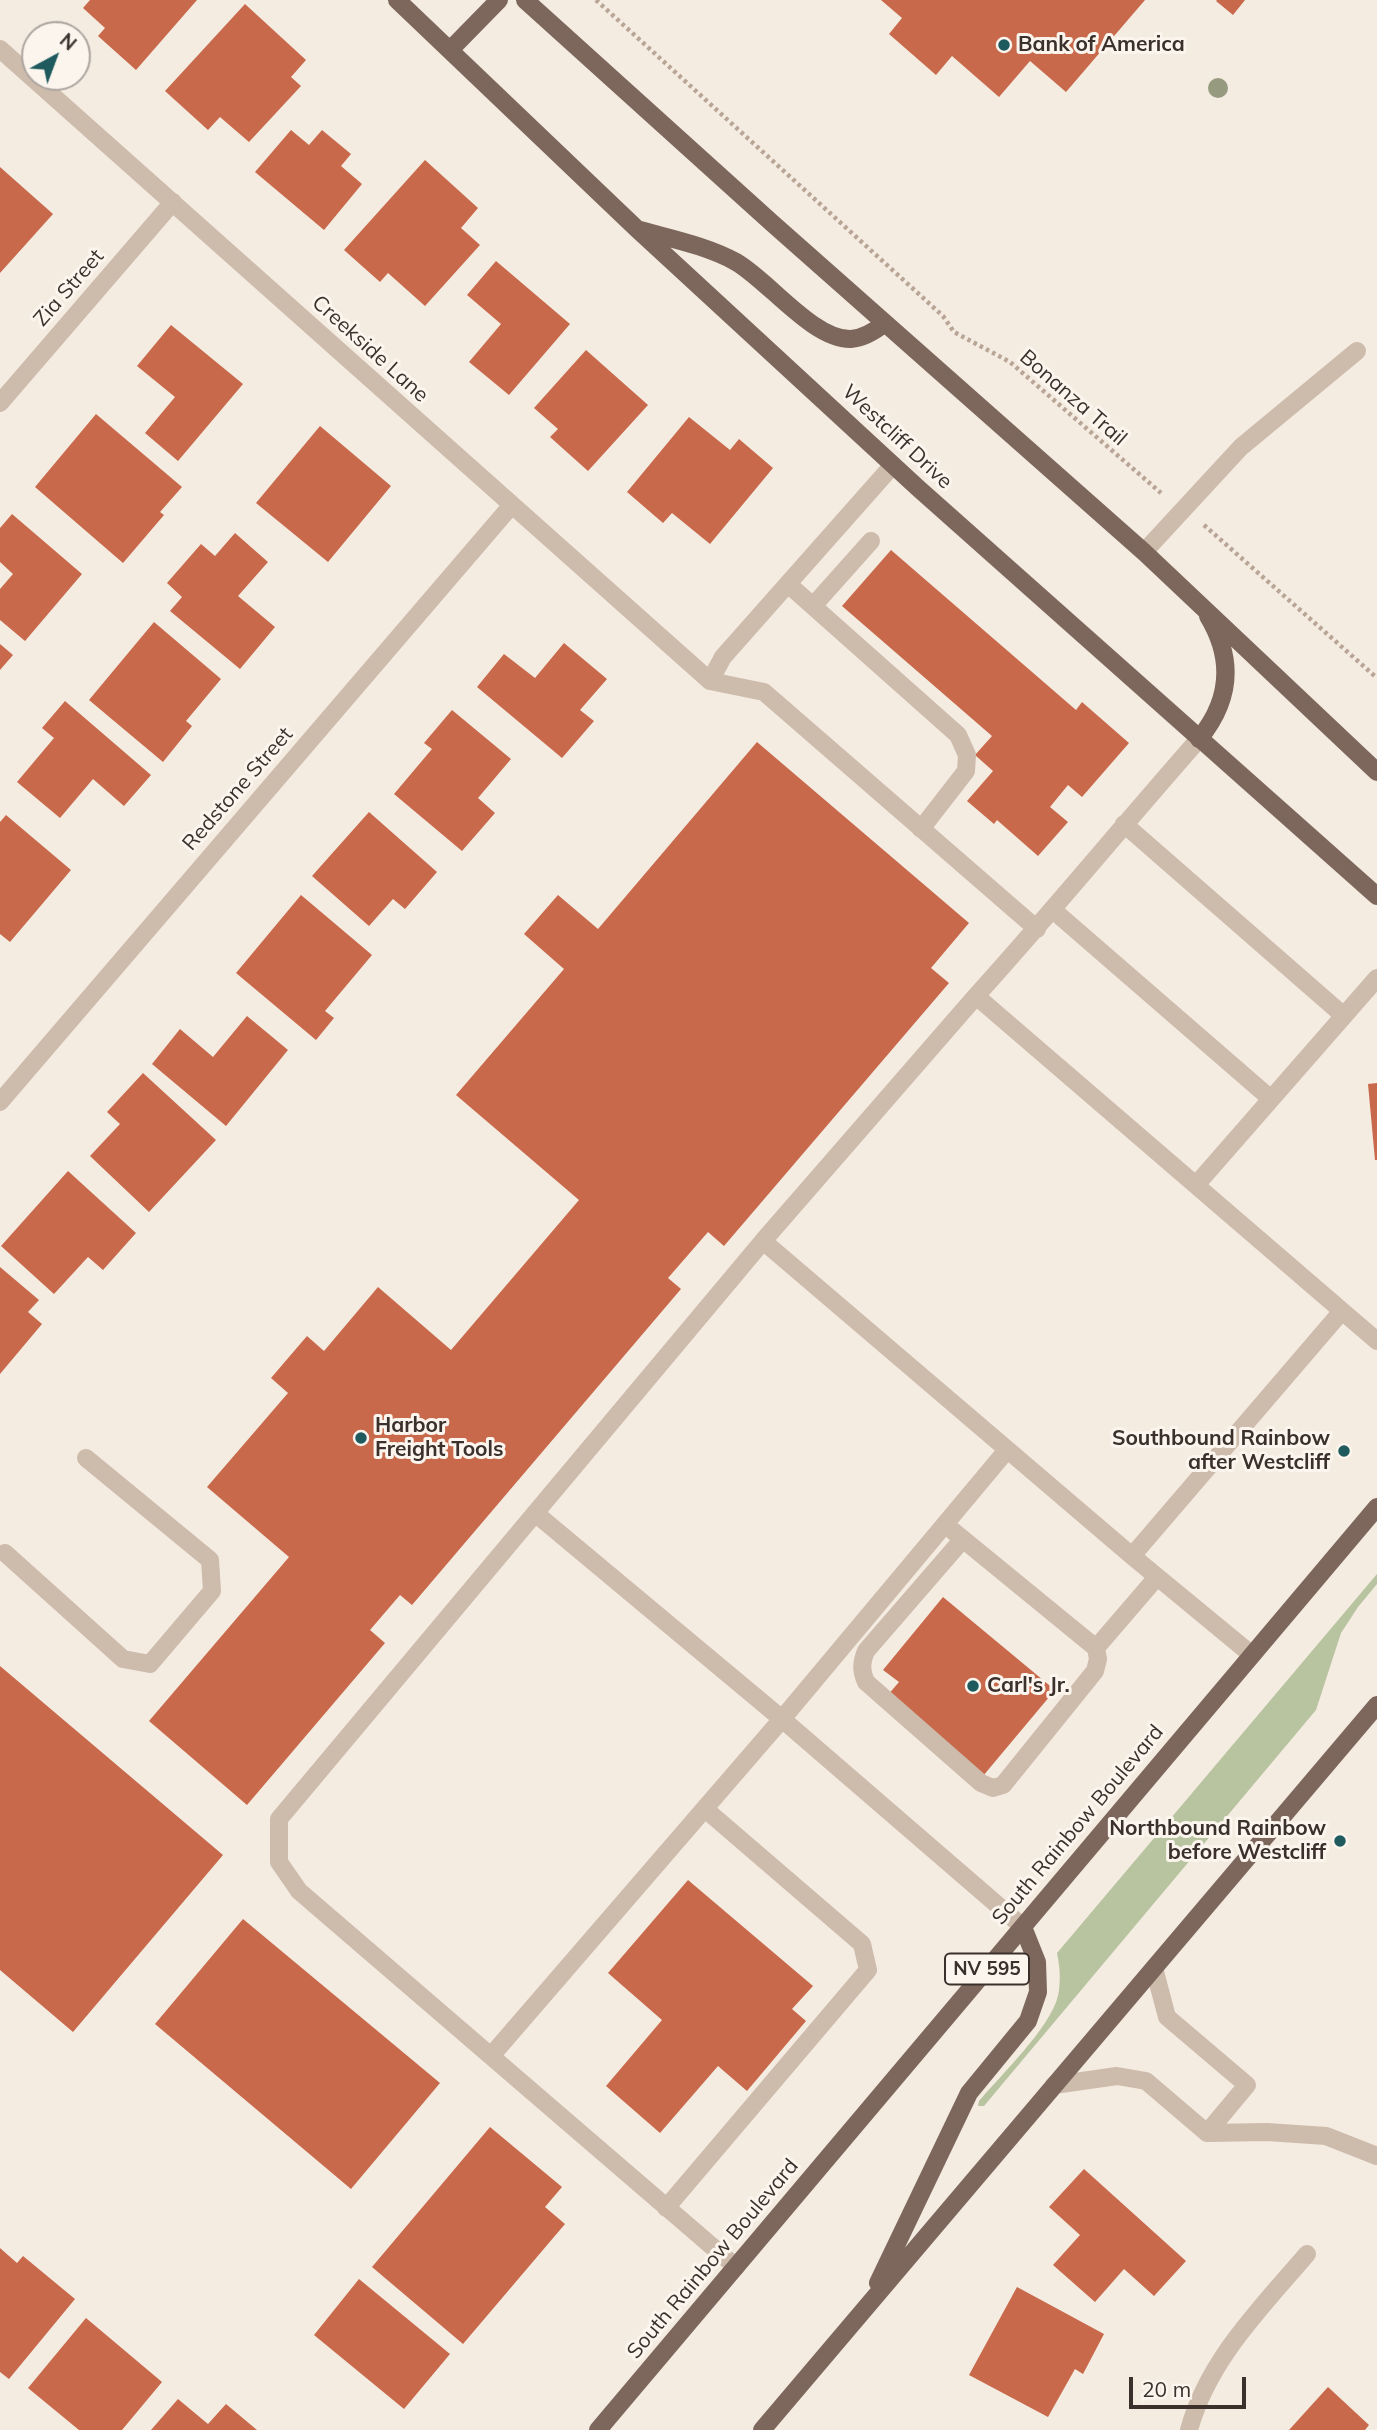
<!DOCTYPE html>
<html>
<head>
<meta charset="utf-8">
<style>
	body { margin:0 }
	#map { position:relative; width:1377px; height:2430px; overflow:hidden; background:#f4ebe1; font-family:Mulish,sans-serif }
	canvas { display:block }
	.north { position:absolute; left:21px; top:21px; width:70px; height:70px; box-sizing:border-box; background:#fbf5ee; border:2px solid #aea6a0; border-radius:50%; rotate:41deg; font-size:19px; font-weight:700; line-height:28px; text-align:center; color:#3b302b }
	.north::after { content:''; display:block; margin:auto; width:24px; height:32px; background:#1f5a5e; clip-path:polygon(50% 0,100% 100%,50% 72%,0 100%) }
	.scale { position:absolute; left:1129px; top:2377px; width:117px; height:32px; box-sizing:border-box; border:4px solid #3b302b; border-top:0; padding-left:9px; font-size:21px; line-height:24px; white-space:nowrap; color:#3b302b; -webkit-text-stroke:5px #fbf5ee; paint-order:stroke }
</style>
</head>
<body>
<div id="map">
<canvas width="1377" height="2430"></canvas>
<div class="north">N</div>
<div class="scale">20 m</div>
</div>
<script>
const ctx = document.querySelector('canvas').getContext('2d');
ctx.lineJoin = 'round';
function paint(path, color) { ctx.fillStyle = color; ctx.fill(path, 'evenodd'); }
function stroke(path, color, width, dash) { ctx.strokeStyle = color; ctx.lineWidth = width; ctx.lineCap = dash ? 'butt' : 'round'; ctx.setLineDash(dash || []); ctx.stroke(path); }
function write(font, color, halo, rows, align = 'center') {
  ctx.font = font + ' Mulish,sans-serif'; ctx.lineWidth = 6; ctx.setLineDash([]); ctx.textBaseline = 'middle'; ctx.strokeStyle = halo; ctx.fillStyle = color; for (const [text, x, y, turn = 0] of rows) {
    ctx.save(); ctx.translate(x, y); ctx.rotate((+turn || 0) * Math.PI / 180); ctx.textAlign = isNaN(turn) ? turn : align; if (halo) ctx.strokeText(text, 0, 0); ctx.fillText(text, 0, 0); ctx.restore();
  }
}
const green = new Path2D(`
	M1377 1574V1584L1358 1607 1341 1633 1316 1710 984 2106H978L979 2101C1001 2075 1050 2028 1058 1996 1061 1981 1060 1968 1057 1953Z`);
const building = new Path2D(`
	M90 0H197L136 70 98 36 105 28 83 8Z
	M881 0H1145L1066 92 1030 61 999 97 952 56 936 75 889 34 902 18Z
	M1217 0H1245L1233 15 1216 1Z
	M245 4 306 60 291 77 301 86 249 142 220 117 208 130 165 91Z
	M291 130 309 145 322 130 351 154 341 166 362 184 324 230 255 172Z
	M425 160 478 208 461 228 480 245 425 306 388 273 380 282 344 250Z
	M0 167 53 214 0 273Z
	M496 261 570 324 509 395 469 362 501 324 467 295Z
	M171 325 243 384 178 461 145 433 175 397 137 366Z
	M586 350 648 405 588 471 550 437 558 429 534 408Z
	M96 414 182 487 160 512 164 515 123 563 35 487Z
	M689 417 730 450 739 439 773 468 710 544 672 513 663 523 627 492Z
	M320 426 391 486 328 562 256 503Z
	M12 514 82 574 25 641 0 620V589L13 574 0 562V528Z
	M235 533 268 562 238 596 275 627 240 669 170 611 182 597 167 583 201 544 215 556Z
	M891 550 1076 710 1082 702 1129 743 1082 797 1068 785 1050 807 1068 822 1038 856 997 820 994 824 967 801 993 771 975 755 992 736 842 606Z
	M154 622 221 679 186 721 192 726 163 762 89 700Z
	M564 643 607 679 580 710 594 721 562 758 477 687 504 654 535 678Z
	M0 644 13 655 0 670Z
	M65 701 151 775 124 806 93 779 60 818 17 782 54 738 42 728Z
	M452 710 511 759 478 798 495 813 462 851 394 794 432 749 424 743Z
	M757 742 969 923 931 968 949 983 724 1246 708 1232 668 1278 681 1289 412 1605 400 1595 370 1630 385 1643 247 1805 149 1721 289 1557 207 1487 288 1393 271 1378 307 1336 324 1351 378 1287 451 1350 579 1200 456 1095 564 969 524 934 558 895 598 929Z
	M369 812 437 872 405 909 393 899 369 926 312 876Z
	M6 815 71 870 10 942 0 934V822Z
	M301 895 372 955 325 1011 334 1018 316 1040 236 973Z
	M247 1016 288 1050 226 1126 152 1064 180 1029 213 1057Z
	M143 1073 216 1140 149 1212 90 1156 120 1124 107 1112Z
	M1377 1083V1160H1375L1368 1084Z
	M68 1171 136 1233 103 1270 88 1257 54 1294 1 1246Z
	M0 1267 39 1300 28 1312 42 1324 0 1374Z
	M943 1597 1055 1690 983 1776 887 1696 899 1682 883 1670Z
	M0 1666 223 1855 73 2032 0 1970Z
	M688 1880 813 1986 792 2009 806 2021 747 2091 718 2066 660 2133 606 2086 662 2020 608 1973Z
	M243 1919 440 2083 351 2189 155 2024Z
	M490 2127 562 2187 545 2207 565 2224 463 2344 372 2267Z
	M1084 2169 1186 2261 1154 2296 1124 2269 1095 2302 1053 2265 1080 2235 1049 2207Z
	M0 2248 17 2263 23 2256 75 2299 9 2379 0 2372Z
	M359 2279 450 2354 404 2409 314 2335Z
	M1017 2287 1104 2334 1083 2374 1075 2369 1048 2417 969 2375Z
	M86 2318 162 2382 122 2430H79L28 2388Z
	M1328 2387 1369 2425 1365 2430H1289Z
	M178 2399 208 2424 226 2404 257 2430H151Z`);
const path = new Path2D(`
	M596 0 943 316 954 332 1010 362 1161 493
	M1204 525 1377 678`);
const minor = new Path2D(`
	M0 49 710 681
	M0 403 173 202
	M893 465 723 657 710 681 764 692 1037 929
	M1144 552 1241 447 1357 351
	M788 584 958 735 967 755 966 771 921 829
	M813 606 871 541
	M1199 739C1124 824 1052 912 976 996L1377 1341
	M1124 824 1344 1016
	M1053 910 1271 1099
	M976 996 763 1241 1132 1556 1252 1655
	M0 1102 511 506
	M1196 1185 1377 978
	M535 1513 782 1719 1023 1927
	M953 1531 1096 1648 1157 1577
	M963 1539 866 1651C861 1663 861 1671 866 1682L981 1783 993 1788 1003 1785 1095 1671 1098 1659 1096 1648
	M5 1553 123 1659 150 1664 212 1591 210 1560 86 1458
	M1132 1556 1342 1311
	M1154 1968 1167 2017 1247 2085 1207 2133
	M491 2056 782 1719 1007 1450
	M1054 2085 1117 2076 1146 2081 1207 2133 1267 2132 1326 2136 1377 2156
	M666 2208 868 1970 862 1944 705 1809
	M736 2267 299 1891 279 1862V1819L763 1241
	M1189 2430C1208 2360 1261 2308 1307 2254`);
const major = new Path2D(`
	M397 0 637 229 918 488 1377 896
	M525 0 772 223 1144 552 1377 772
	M450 50 499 0
	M640 230C672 239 707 246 736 262 769 281 813 340 851 339 864 338 875 331 885 323
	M1199 739C1231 700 1234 659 1208 616
	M878 2283 969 2093 1028 2021 1038 1992 1037 1962 1023 1927
	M598 2430 1377 1507
	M762 2430 1377 1705`);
const trees = [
	[1218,88]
];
const markers = [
	[1004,45,7,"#1f5a5e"],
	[361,1438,7,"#1f5a5e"],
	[1344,1451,7,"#1f5a5e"],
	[973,1686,7,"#1f5a5e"],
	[1340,1841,7,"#1f5a5e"]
];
const shields = [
	[987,1969,84]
];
const shieldNames = [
	["NV 595",987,1969]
];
const poiNames = [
	["Bank of America",1018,45],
	["Harbor",375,1426],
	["Freight Tools",375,1450],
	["Southbound Rainbow",1330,1439,"right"],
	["after Westcliff",1330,1463,"right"],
	["Carl's Jr.",987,1686],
	["Northbound Rainbow",1326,1829,"right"],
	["before Westcliff",1326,1853,"right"]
];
const streetNames = [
	["Zia Street",69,288,-49],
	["Creekside Lane",370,349,42],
	["Bonanza Trail",1073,398,41],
	["Westcliff Drive",897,437,43],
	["Redstone Street",238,789,-49],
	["South Rainbow Boulevard",1078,1825,-50],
	["South Rainbow Boulevard",713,2259,-50]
];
paint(green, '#b8c4a0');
paint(building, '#c8694b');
stroke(path, '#b9a596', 4.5, [3.5, 3.5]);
stroke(minor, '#cdbbac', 18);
stroke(major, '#7d675c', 18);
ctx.fillStyle = '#969b7f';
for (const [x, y] of trees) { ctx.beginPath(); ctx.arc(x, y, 10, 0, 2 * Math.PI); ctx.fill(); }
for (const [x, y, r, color] of markers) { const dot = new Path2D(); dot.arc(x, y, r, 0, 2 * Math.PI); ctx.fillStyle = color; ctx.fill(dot); stroke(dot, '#fbf5ee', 2.5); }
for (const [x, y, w] of shields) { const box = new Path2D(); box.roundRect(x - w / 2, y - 15.5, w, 31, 5); ctx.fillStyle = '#fbf5ee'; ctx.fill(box); stroke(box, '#3b302b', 2); }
write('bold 19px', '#3b302b', null, shieldNames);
write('bold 21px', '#3b302b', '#fbf5ee', poiNames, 'left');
write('21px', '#3b302b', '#fbf5ee', streetNames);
</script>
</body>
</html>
